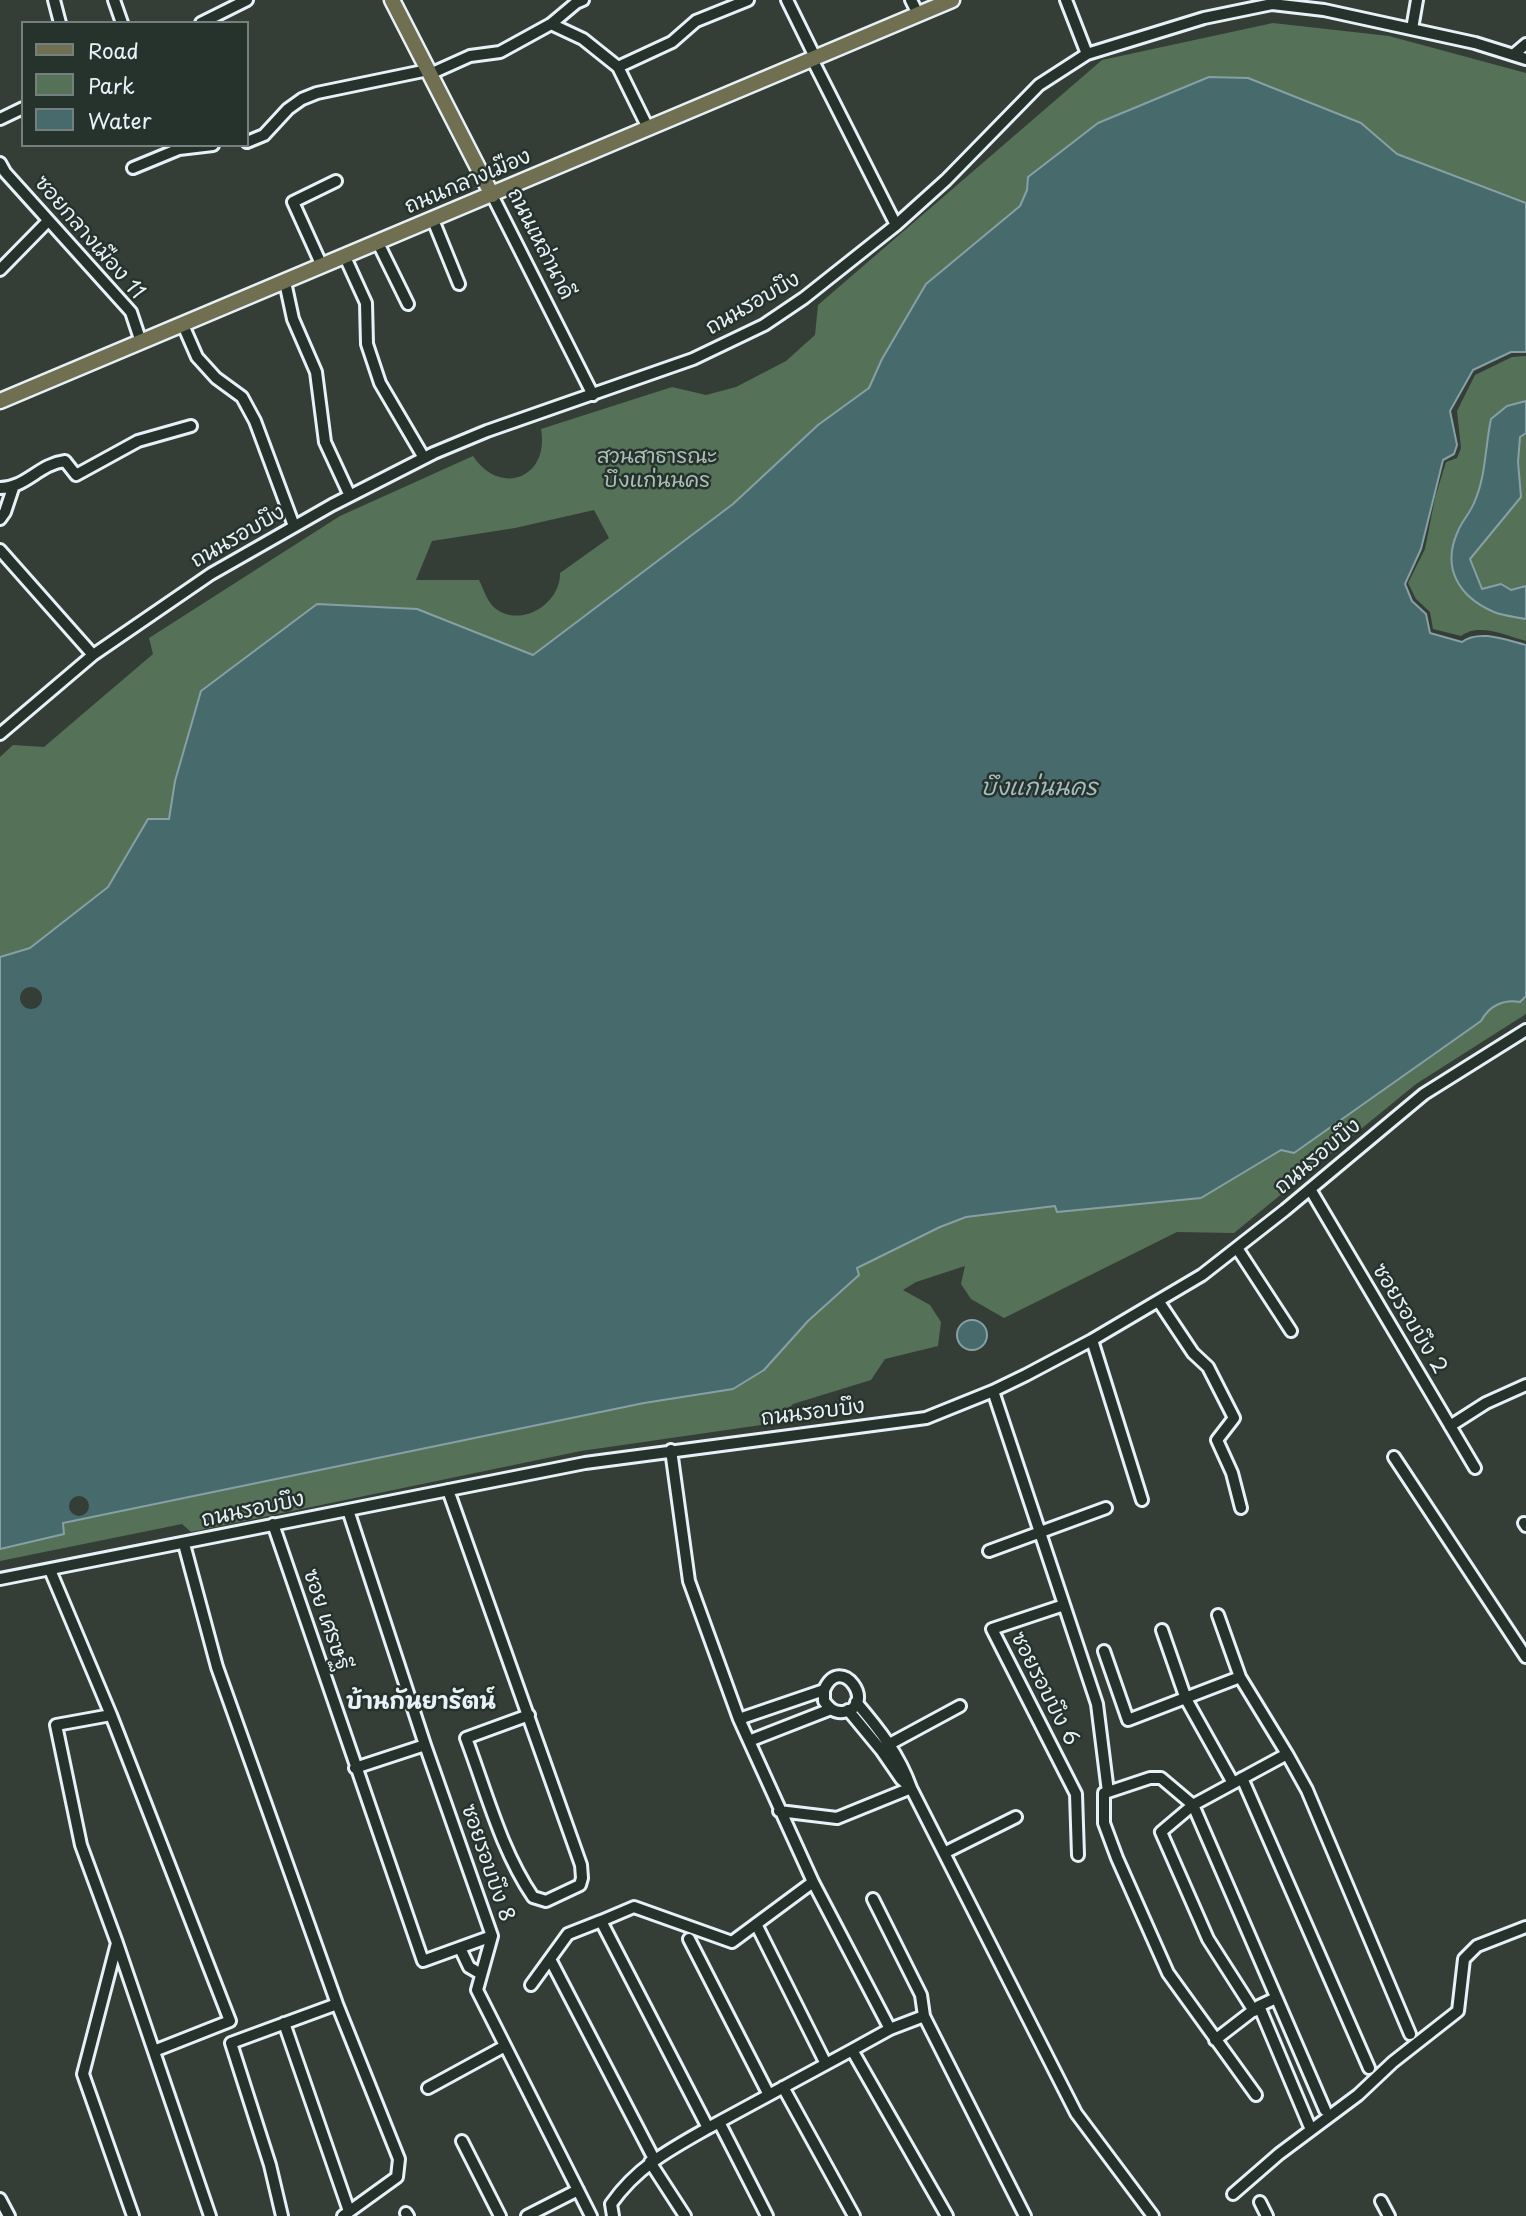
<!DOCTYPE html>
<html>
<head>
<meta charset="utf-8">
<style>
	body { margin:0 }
	#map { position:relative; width:1526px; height:2216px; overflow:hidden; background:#353d37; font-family:"Playpen Sans",sans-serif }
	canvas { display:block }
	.legend { position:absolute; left:21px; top:21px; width:228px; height:126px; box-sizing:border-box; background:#26332d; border:2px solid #747f7e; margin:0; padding:9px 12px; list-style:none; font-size:21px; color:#e8f1f8 }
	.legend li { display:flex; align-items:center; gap:14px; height:35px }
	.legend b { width:35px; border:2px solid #747f7e }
</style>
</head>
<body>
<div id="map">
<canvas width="1526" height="2216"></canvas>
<ul class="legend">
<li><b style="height:9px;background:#716f52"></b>Road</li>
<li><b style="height:19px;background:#557259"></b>Park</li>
<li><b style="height:19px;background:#476a6d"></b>Water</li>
</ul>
</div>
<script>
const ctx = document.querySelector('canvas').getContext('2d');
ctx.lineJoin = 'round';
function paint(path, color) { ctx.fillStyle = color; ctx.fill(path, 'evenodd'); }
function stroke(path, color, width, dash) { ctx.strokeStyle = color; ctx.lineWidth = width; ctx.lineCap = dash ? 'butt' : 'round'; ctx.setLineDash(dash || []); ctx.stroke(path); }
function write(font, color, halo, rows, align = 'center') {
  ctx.font = font + ' "Playpen Sans","Playpen Sans Thai",sans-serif'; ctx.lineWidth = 5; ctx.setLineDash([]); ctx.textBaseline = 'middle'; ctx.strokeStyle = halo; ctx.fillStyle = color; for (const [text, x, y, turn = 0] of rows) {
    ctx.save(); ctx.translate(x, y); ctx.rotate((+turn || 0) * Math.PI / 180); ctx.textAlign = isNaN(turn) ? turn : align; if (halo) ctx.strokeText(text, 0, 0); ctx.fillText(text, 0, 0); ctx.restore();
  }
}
const green = new Path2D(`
	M1273 23 1389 36 1526 73V203L1397 154 1361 123 1027 190 1020 206 926 284 882 359 869 388 818 425 733 504 532 655 472 630 317 604 201 691 175 781 169 819H148L108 886 30 948 0 957V757L13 745 44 747 153 654 149 638 340 516 473 456C500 497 550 478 541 429L672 387 706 395 736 387 786 361 815 335 818 305 1102 60ZM594 510 609 538 560 573C561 603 522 628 496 609 487 602 484 590 479 580H416L432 541 515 528Z
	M1526 356V641C1507 636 1479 622 1461 636L1433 629 1430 612 1416 599 1408 583 1425 549 1435 498 1446 462 1457 458 1461 448 1457 411 1475 375 1512 357Z
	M1526 996V1014L1416 1084 1234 1233 1177 1232 1004 1318 971 1299 961 1284 965 1266 916 1282 903 1290 930 1305 941 1322 938 1346 885 1359 871 1380 793 1404 775 1423 581 1451 191 1532 182 1524 0 1561V1549L64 1534 63 1523 644 1403 733 1389 764 1370 856 1268 940 1227 966 1217 1056 1206 1058 1212 1201 1197 1281 1150 1294 1153 1481 1021C1489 1006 1503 999 1520 1002Z`);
const water = new Path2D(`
	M1209 77 1248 78 1361 123 1397 154 1526 203V352H1511L1473 370 1450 411 1457 445 1454 454 1443 460 1421 549 1405 584 1412 601 1426 614 1430 633 1462 642C1479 629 1506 640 1526 645V996L1520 1002C1503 999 1489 1006 1481 1021L1294 1153 1281 1150 1201 1198 1057 1212 1055 1206 966 1217 940 1227 857 1268 859 1275 808 1321 764 1370 733 1389 644 1403 63 1523 64 1534 0 1549V957L30 948 108 887 148 819H169L175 781 201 691 317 604 417 609 533 655 733 504 818 425 869 388 882 359 926 284 1020 206 1027 190 1028 177 1098 123Z
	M1526 401V433L1520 437 1518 462 1521 497 1470 559 1482 589 1501 584 1511 590 1526 586V619C1516 617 1504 616 1494 612 1459 597 1441 568 1458 531 1462 521 1470 513 1474 503 1486 477 1485 447 1491 419L1507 406Z
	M957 1335a15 15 0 1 1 30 0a15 15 0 1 1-30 0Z`);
const pier = new Path2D(`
	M20 998a11 11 0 1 1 22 0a11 11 0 1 1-22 0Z
	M69 1506a10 10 0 1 1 20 0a10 10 0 1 1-20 0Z`);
const minor = new Path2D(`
	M54 0 60 23
	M114 0 122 23
	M787 0 815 57
	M911 0 918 14
	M1066 0 1087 54
	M201 23 247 0
	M551 24 583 39 618 67 648 128
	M1412 29 1417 0
	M1513 55 1526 44
	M812 59 896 225
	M618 67 672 42 696 21 748 0
	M430 74 470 56 500 52 551 24 576 3 583 0
	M0 119 23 108
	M247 142 264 135 288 109 302 99 317 93 428 70
	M0 163 5 172 131 312 141 342
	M133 168 179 149 213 145
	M492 195 593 395
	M433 220 459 284
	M378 243 408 304
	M345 257 366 303 367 344 380 383 424 458
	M322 266 293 202 336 181
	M0 270 48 221
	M285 282 293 319 316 372 325 442 350 496
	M183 325 197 357 216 378 242 397 255 421 294 526
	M0 488C26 488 39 464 65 461L76 475 138 441 191 426
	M0 519 5 512 13 488
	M0 550 93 655
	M0 734 93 655 211 574 332 505 434 453 487 431 693 359 764 325 804 298 896 225 946 180 1039 85 1087 54 1204 18 1272 4 1324 10 1475 43 1526 59
	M1310 1189 1475 1468
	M1237 1248 1291 1331
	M1159 1302 1193 1353 1208 1367 1234 1418 1217 1440 1232 1473 1241 1508
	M1092 1340 1142 1500
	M993 1391 1097 1704 1108 1792 1104 1793V1823L1117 1858 1168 1973 1256 2095
	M1450 1426 1486 1403 1526 1385
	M671 1450 689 1581 739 1719 813 1882 890 2029
	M1394 1457 1526 1657
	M448 1490 581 1865 582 1878 580 1885 546 1901 533 1897C501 1850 486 1791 466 1738L529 1715
	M348 1510 425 1745 492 1936 477 1990 591 2216
	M1524 1523 1526 1526
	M273 1524 423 1961 492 1936
	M184 1544 217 1667 337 2004 399 2159 397 2177 343 2216
	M989 1551 1106 1508
	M50 1570 111 1715 230 2021 154 2051
	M0 1579 585 1463 926 1418 993 1391 1026 1375 1092 1340 1202 1275 1285 1210 1424 1094 1526 1030
	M1064 1605 992 1629 1076 1794 1078 1855
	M1218 1615 1240 1677 1287 1754
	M1162 1630 1186 1699 1233 1783
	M1104 1651 1128 1720 1240 1677
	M856 1702C879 1729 899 1754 911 1788L1076 2113 1153 2216
	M848 1710 881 1750 901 1779 909 1786
	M111 1715 56 1725 81 1845 117 1943 210 2216
	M739 1719 824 1690C841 1651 879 1707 843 1712 834 1713 829 1708 824 1701V1690
	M749 1741 831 1709
	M886 1746 960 1706
	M355 1768 425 1745
	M1242 1778 1369 2068
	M1108 1792 1150 1778H1161L1193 1805 1287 1754 1307 1790 1410 2034
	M779 1811 837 1818 911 1788
	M944 1853 1016 1817
	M813 1882 732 1942 634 1907 601 1921 708 2128 852 2050
	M873 1899 921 1995 924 2016 1025 2216
	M756 1924 826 2064
	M689 1939 769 2095
	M117 1943 83 2074 133 2216
	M460 1948 469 1967 481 1974
	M550 1959 654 2159
	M531 1985 568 1934 601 1921
	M1259 2006 1309 2125
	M1254 2011 1208 1939 1161 1832 1193 1805 1325 2110
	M924 2016 890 2029 852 2050 947 2216
	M284 2023 349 2211
	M1215 2040 1259 2006 1276 1998
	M783 2087 854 2216
	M428 2088 505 2046
	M719 2122 767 2216
	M462 2141 500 2216
	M650 2162 685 2216
	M1233 2194 1279 2154 1358 2095 1393 2062 1458 2011 1464 1959 1477 1946 1526 1927
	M0 2199 9 2216
	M1381 2201 1389 2216
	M1260 2202 1267 2216
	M406 2213 408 2216
	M282 2216 270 2165 231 2043 337 2004
	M527 2216 578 2190
	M613 2216 611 2204C637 2167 669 2150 708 2128`);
const major = new Path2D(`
	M392 0 492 195
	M0 401 952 0`);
const streetNames = [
	["ถนนกลางเมือง",468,182,-23],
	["ซอยกลางเมือง 11",89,238,49],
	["ถนนเหล่านาดี",540,244,63],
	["ถนนรอบบึง",753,304,-30],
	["ถนนรอบบึง",238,537,-30],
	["ถนนรอบบึง",1318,1157,-40],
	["ซอยรอบบึง 2",1409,1319,59],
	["ถนนรอบบึง",813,1413,-7],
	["ถนนรอบบึง",253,1510,-12],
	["ซอย เศรษฐี",326,1620,71],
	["ซอยรอบบึง 6",1044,1689,63],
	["ซอยรอบบึง 8",487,1863,71]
];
const parkNames = [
	["สวนสาธารณะ",657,457],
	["บึงแก่นนคร",657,481]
];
const waterNames = [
	["บึงแก่นนคร",1039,789]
];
const neighbourhoodNames = [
	["บ้านกันยารัตน์",421,1703]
];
paint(green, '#557259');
paint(water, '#476a6d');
stroke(water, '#87a0a5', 2);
paint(pier, '#353d37');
stroke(minor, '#e8f1f8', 16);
stroke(major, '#e8f1f8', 19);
stroke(minor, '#26332d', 10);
stroke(major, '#716f52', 14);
write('21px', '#e8f1f8', '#26332d', streetNames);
write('21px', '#adbeb8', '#26332d', parkNames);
write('italic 23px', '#a8bbc0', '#26332d', waterNames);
write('bold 23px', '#e8f1f8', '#26332d', neighbourhoodNames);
</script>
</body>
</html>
